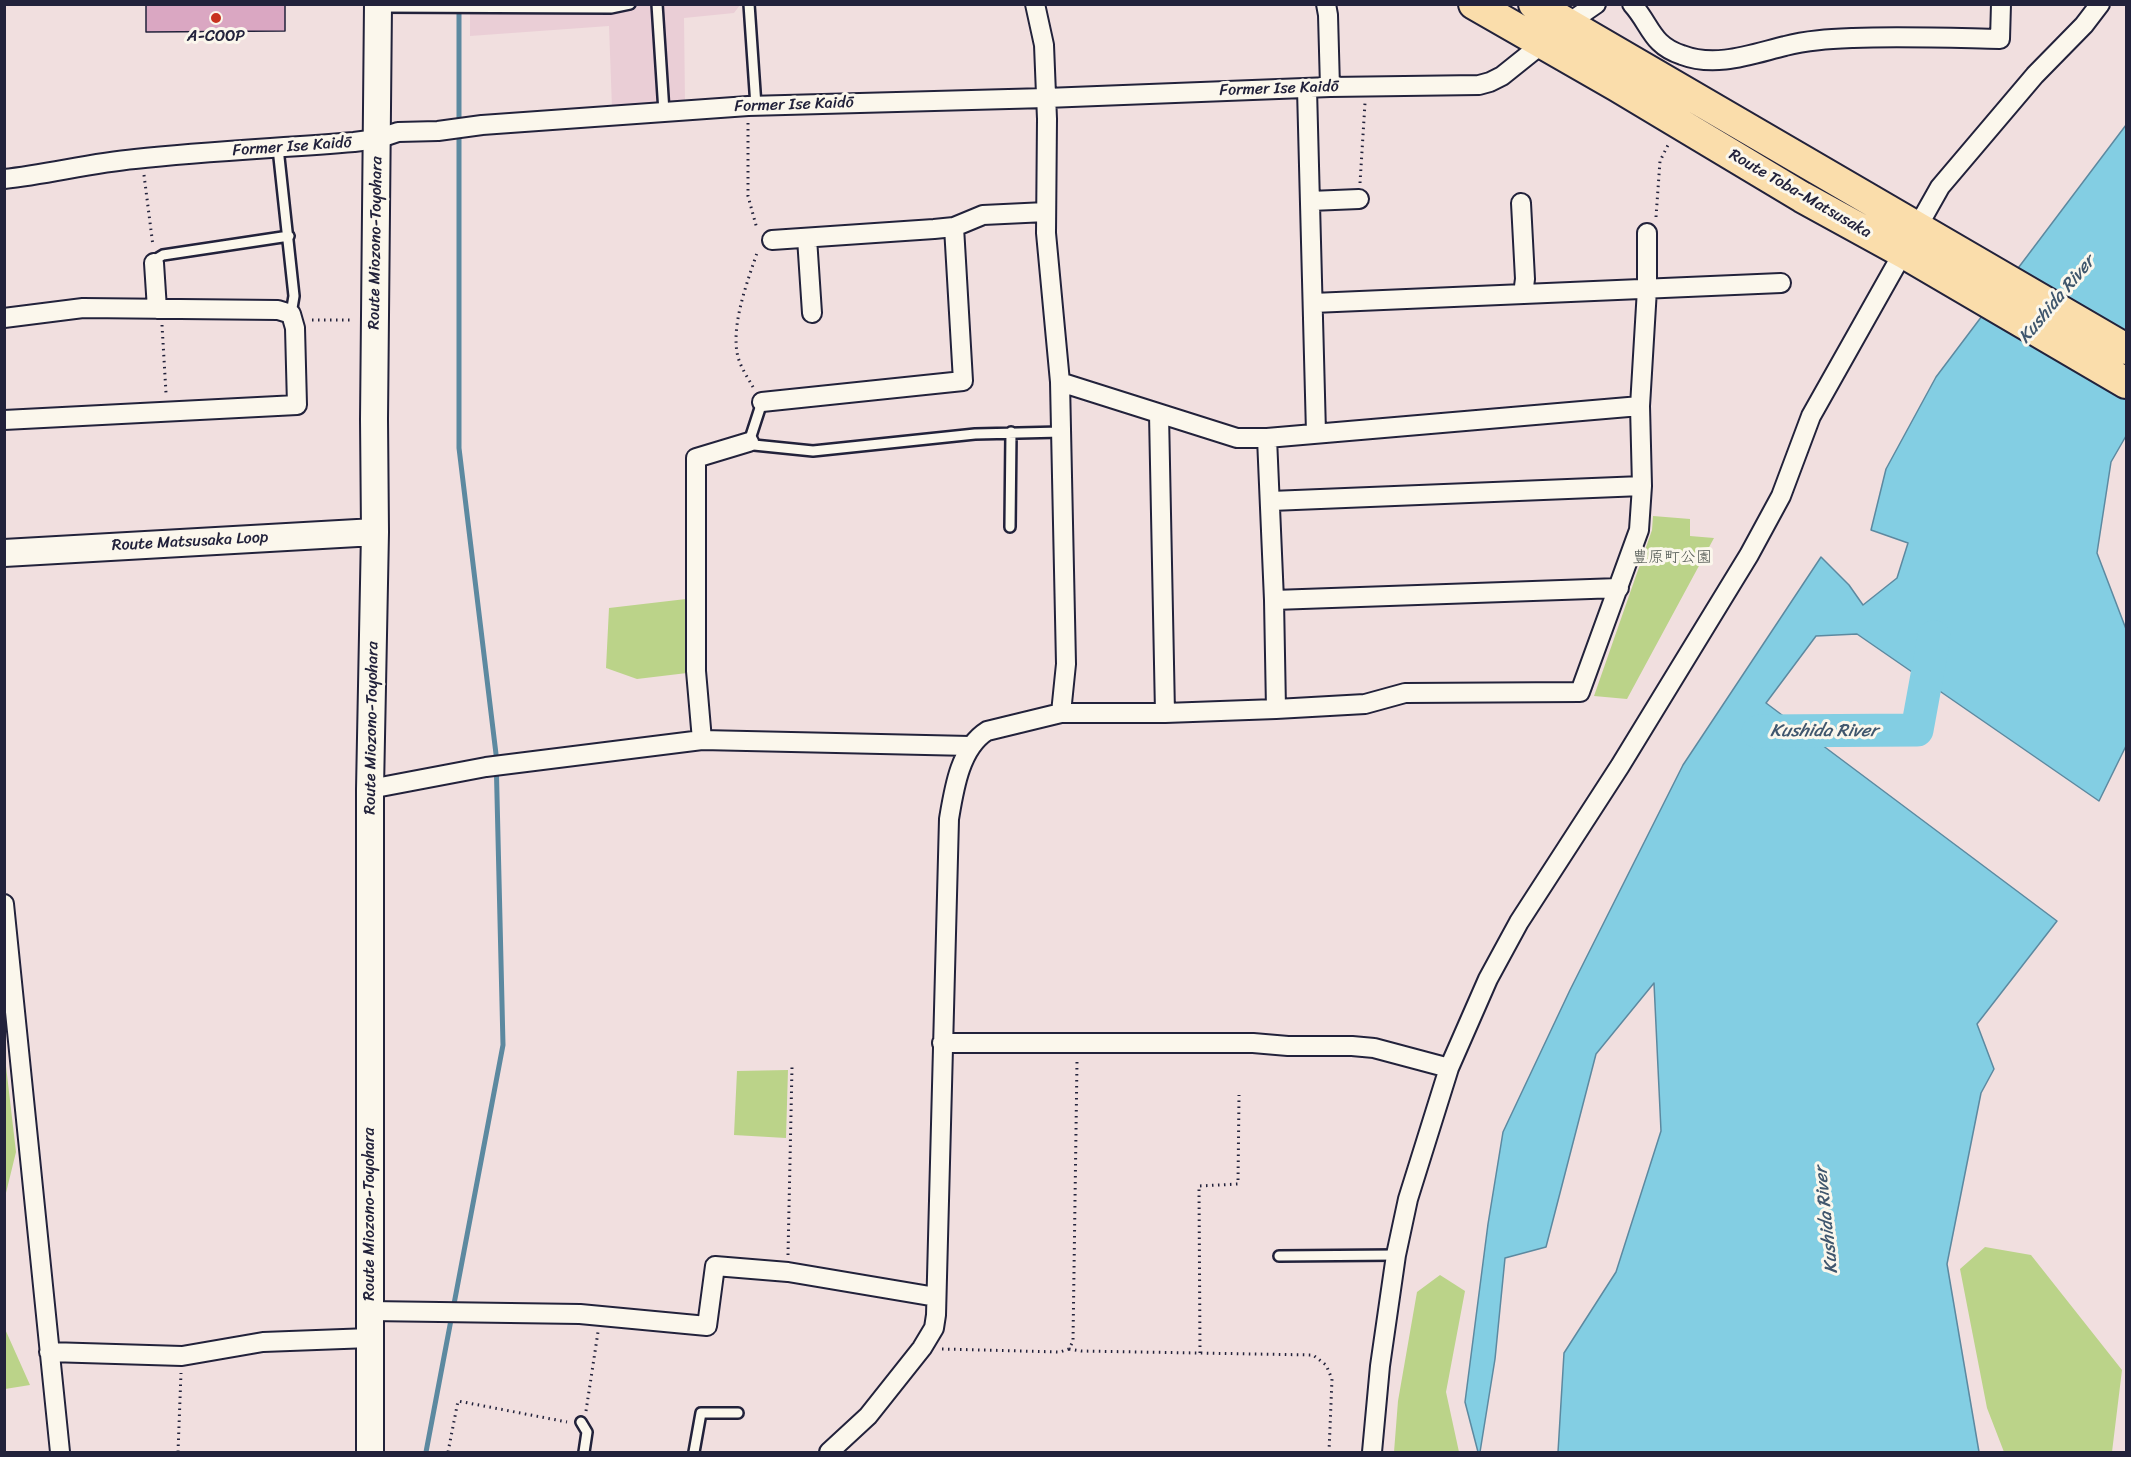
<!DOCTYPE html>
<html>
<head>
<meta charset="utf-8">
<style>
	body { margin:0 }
	#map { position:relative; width:2131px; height:1457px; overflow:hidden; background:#f1dfdf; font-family:Sriracha,sans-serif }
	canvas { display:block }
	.frame { position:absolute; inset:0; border:6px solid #22223b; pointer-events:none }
</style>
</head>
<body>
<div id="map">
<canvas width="2131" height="1457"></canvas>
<div class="frame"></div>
</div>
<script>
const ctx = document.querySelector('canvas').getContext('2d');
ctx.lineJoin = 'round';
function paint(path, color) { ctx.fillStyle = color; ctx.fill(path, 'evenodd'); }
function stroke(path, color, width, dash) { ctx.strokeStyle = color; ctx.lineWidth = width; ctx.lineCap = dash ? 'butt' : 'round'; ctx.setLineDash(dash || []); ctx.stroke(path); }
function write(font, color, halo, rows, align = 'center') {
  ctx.font = font + ' Sriracha,"Klee One",sans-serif'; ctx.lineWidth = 6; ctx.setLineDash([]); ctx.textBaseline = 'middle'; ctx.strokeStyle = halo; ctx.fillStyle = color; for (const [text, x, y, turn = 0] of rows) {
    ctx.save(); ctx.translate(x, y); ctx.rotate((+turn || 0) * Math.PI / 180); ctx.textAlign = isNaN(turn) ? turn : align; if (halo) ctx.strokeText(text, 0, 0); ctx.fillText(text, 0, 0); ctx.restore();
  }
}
const built = new Path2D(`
	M470 5H740L734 13 684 18 685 102 612 108 609 26 470 36Z`);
const green = new Path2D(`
	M1653 516 1690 519V536L1714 538 1627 699 1594 696 1652 530Z
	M686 599 687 673 637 679 606 668 609 608Z
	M4 1049 16 1152 5 1197H4Z
	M788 1070 786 1138 734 1135 737 1071Z
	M1985 1247 2031 1255 2122 1370 2112 1452H2004L1987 1408 1960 1269Z
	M1440 1275 1465 1291 1446 1392 1459 1452H1394L1398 1401 1417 1292Z
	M5 1329 30 1385 5 1389Z`);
const water = new Path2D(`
	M2126 125V436L2111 462 2097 553 2126 629V746L2099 801 1857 634 1816 636 1766 703 2057 921 1977 1024 1994 1069 1981 1093 1947 1264 1979 1452H1558L1564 1353 1616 1272 1661 1131 1654 983 1596 1054 1546 1247 1505 1258 1495 1359 1480 1452H1478L1465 1402 1488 1224 1503 1132 1570 990 1683 765 1821 557 1849 585 1863 605 1897 578 1908 543 1871 530 1886 469 1936 377Z`);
const stream = new Path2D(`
	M426 1452 503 1045 496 754 459 448V6`);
const river = new Path2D(`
	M1758 732 1760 731 1917 730 1934 637`);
const building = new Path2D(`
	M146 4H285V31L146 32Z`);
const path = new Path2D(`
	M748 123V196L757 229
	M144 175 153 246
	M1360 183 1365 103
	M1656 217 1660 161 1668 145
	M312 320H353
	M162 325 166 393
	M753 387C748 378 741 368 738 357 730 326 748 280 758 250
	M788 1255 792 1067
	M942 1349 1060 1352 1069 1349 1073 1341 1077 1061
	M1069 1349 1081 1351 1313 1355 1326 1365 1332 1379 1329 1452
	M1200 1353 1199 1186 1238 1184 1239 1095
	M586 1411 598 1332
	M178 1452 181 1373
	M448 1452 458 1401 567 1422`);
const lane = new Path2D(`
	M657 4 664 112
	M749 4 756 106
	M381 7 611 8 630 4
	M278 148 294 296 291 314
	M154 263 158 258 163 255 289 236
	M762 402 749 442 754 445 813 451 975 434 1062 432
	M1010 527 1011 432
	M1279 1256 1396 1255
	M581 1422 587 1432 584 1452
	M694 1452 701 1413H738`);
const street = new Path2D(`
	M1035 4 1044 45 1047 119 1046 233 1060 382 1066 664 1061 713
	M1326 4 1328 15 1330 87
	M1632 4C1651 25 1651 45 1682 55 1716 68 1752 54 1785 46 1807 40 1831 39 1853 38 1902 36 1952 38 2000 39L2001 4
	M1307 89 1316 433
	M4 179C49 174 91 163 135 159 208 151 282 148 354 142L377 139 398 132 438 131 482 125 748 106 1046 98 1330 87 1479 85 1490 82 1502 76 1567 24 1596 4
	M1310 201 1359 199
	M1521 203 1525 279 1523 294
	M807 238 812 313
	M772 240 934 229 954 227 983 215 1046 212
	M154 263 157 309
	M1313 303 1781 283
	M4 318 83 308 278 310 291 314 295 328 297 405 4 420
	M762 402 963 381 954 227
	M1640 406 1647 289V233
	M1159 414 1165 713
	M1267 438 1274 600 1276 709
	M1271 501 1642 486
	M1274 600 1619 588
	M702 740 696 671V458L749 442
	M370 789 486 767 702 740 970 746
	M4 904 60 1452
	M942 1043H1253L1288 1046H1352L1374 1048 1449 1068
	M370 1311 580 1314 707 1326 715 1266 788 1272 936 1297
	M49 1352 182 1356 263 1342 370 1338
	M829 1452 868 1416 922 1348 934 1328 936 1315 949 819C954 789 960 748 987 731L1061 713H1165L1276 709 1365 704 1405 693 1580 692 1639 530 1642 486 1640 406 1267 438H1237L1060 382
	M1372 1452 1380 1366 1396 1255 1408 1199 1449 1068 1488 979 1519 922 1620 766 1749 555 1781 496 1811 416 1940 187 2035 75 2084 25 2100 4`);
const secondary = new Path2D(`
	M4 553 375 532
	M370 1452V789L375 532 374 419 378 4`);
const primary = new Path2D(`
	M1474 4 1617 86 1802 197 1904 253 2126 383
	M1534 4 2126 349`);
const markers = [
	[216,18,6,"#c8321e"]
];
const poiNames = [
	["A-COOP",216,37]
];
const streetNames = [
	["Former Ise Kaidō",1279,89,-2],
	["Former Ise Kaidō",794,105,-2],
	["Former Ise Kaidō",292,147,-4],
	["Route Toba-Matsusaka",1800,194,30],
	["Route Miozono-Toyohara",376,243,-89],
	["Route Matsusaka Loop",190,542,-3],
	["Route Miozono-Toyohara",372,728,-89],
	["Route Miozono-Toyohara",370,1214,-90]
];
const parkNames = [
	["豊原町公園",1672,558]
];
const waterNames = [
	["Kushida River",2057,300,-50],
	["Kushida River",1824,731],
	["Kushida River",1827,1220,-96]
];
paint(built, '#eaced6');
paint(green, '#bbd389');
paint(water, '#83cee3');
stroke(water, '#5c89a0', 1.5);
stroke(stream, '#5c89a0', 5);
stroke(river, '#83cee3', 33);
paint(building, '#daa7c2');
stroke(building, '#22223b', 1.5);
stroke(lane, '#22223b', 14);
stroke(street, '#22223b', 22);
stroke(secondary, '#22223b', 30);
stroke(primary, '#22223b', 34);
stroke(path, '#22223b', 3, [1.5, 4.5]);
stroke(lane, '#fbf7ec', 9);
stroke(street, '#fbf7ec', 18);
stroke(secondary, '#fbf7ec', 26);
stroke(primary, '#faddab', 30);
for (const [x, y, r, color] of markers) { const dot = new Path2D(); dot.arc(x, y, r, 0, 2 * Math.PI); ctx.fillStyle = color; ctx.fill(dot); stroke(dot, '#fbf7ec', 2); }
write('16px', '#22223b', '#fbf7ec', poiNames);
write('16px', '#22223b', '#fbf7ec', streetNames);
write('16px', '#505752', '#fbf7ec', parkNames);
write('italic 18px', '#3f566d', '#fbf7ec', waterNames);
</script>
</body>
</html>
